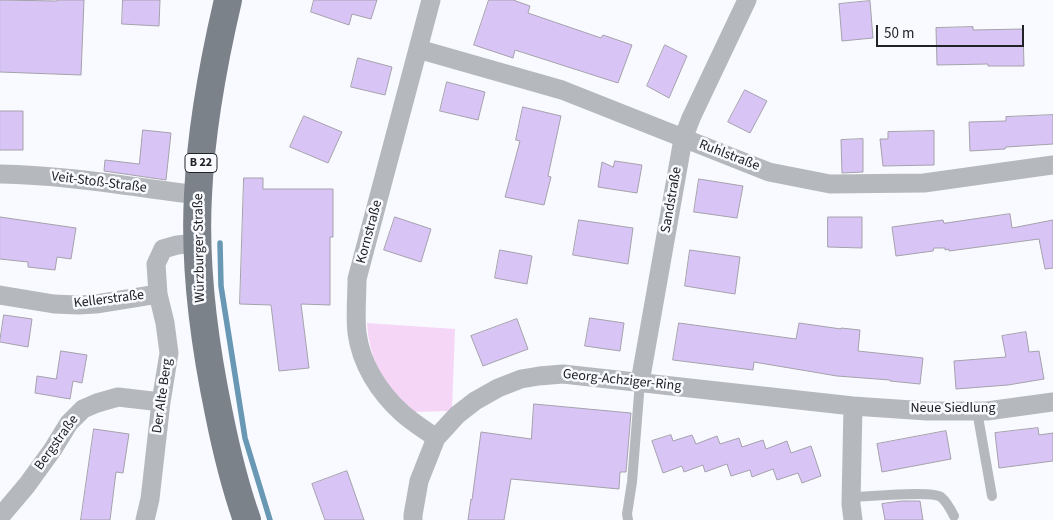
<!DOCTYPE html>
<html>
<head>
<meta charset="utf-8">
<style>
	body { margin:0 }
	#map { position:relative; width:1053px; height:520px; overflow:hidden; background:#f9faff; font-family:"Source Sans 3",sans-serif }
	canvas { display:block }
	.scale { position:absolute; left:876px; top:25px; width:148px; height:22px; box-sizing:border-box; border:2px solid #212226; border-top:0; padding-left:6px; font-size:15px; line-height:18px; white-space:nowrap; color:#212226; -webkit-text-stroke:4px #f9faff; paint-order:stroke }
</style>
</head>
<body>
<div id="map">
<canvas width="1053" height="520"></canvas>
<div class="scale">50 m</div>
</div>
<script>
const ctx = document.querySelector('canvas').getContext('2d');
ctx.lineJoin = 'round';
function paint(path, color) { ctx.fillStyle = color; ctx.fill(path, 'evenodd'); }
function stroke(path, color, width, dash) { ctx.strokeStyle = color; ctx.lineWidth = width; ctx.lineCap = dash ? 'butt' : 'round'; ctx.setLineDash(dash || []); ctx.stroke(path); }
function write(font, color, halo, rows, align = 'center') {
  ctx.font = font + ' "Source Sans 3",sans-serif'; ctx.lineWidth = 5; ctx.setLineDash([]); ctx.textBaseline = 'middle'; ctx.strokeStyle = halo; ctx.fillStyle = color; for (const [text, x, y, turn = 0] of rows) {
    ctx.save(); ctx.translate(x, y); ctx.rotate((+turn || 0) * Math.PI / 180); ctx.textAlign = isNaN(turn) ? turn : align; if (halo) ctx.strokeText(text, 0, 0); ctx.fillText(text, 0, 0); ctx.restore();
  }
}
const green = new Path2D(`
	M367 323 455 329 452 409 448 411 413 412C405 403 396 395 389 386 375 368 368 345 367 323Z`);
const stream = new Path2D(`
	M220 243 221 286 245 438 270 520`);
const building = new Path2D(`
	M0 0 57 1V0H84L81 75 0 72Z
	M123 0H160L159 26 122 24Z
	M314 0H377L371 19 352 14 349 25 311 12Z
	M489 0H513L530 6 528 13 601 38 603 35 632 45 618 83 515 50 513 58 474 45Z
	M870 1 873 38 842 41 839 4Z
	M973 27V30L1023 29 1024 66H988V64L937 65 936 28Z
	M665 45 687 56 669 98 647 86Z
	M358 58 392 67 385 95 351 87Z
	M447 82 485 92 478 120 440 111Z
	M745 90 767 101 750 133 728 122Z
	M523 107 561 116 548 176 551 177 544 205 505 197 520 141 516 140Z
	M0 111H23V150H0Z
	M1053 115V144L1006 147 1005 149 970 151 969 122 1006 121V117Z
	M304 116 342 132 328 163 290 147Z
	M143 130 171 133 166 180 104 171 105 160 139 164Z
	M934 131V165L883 166 880 139H888V132Z
	M863 139V172L842 173 841 140Z
	M615 161 642 165 637 193 598 187 602 162 613 167Z
	M244 178H263V189H333V237H330V305L301 304 309 368 279 371 271 305 240 304Z
	M699 179 743 186 737 218 694 212Z
	M1010 214 1012 228 1053 220V268L1045 269 1039 239 949 251V249L945 250V248H934L933 251 896 256 892 227 943 220 944 223Z
	M0 217 76 228 71 259 57 257 55 270 28 267V262L0 259Z
	M395 217 431 229 421 262 384 250Z
	M828 217H862V248L828 247Z
	M579 220 633 228 628 264 573 255Z
	M500 250 532 256 527 284 495 278Z
	M690 250 740 257 735 294 685 286Z
	M4 315 32 319 28 347 0 342Z
	M590 318 624 323 620 351 585 346Z
	M517 319 528 349 483 366 471 336Z
	M679 323 796 339 799 323 841 329V328L860 330 858 351 923 358 920 384 890 381V380L837 376 754 362 753 370 673 360Z
	M1026 332 1029 352 1039 351 1044 379 1008 385 956 389 954 361 1006 357 1002 336Z
	M61 351 87 355 82 383 73 381 70 399 35 393 37 376 56 379Z
	M534 404 631 413 626 472H620L619 489 511 479 504 520H468L471 499 472 500 481 432 531 439Z
	M1038 428 1039 435 1053 433V461L999 468 995 433Z
	M94 429 129 434 123 473 116 472 110 520H81Z
	M946 431 951 459 882 472 877 444Z
	M671 435 673 441 692 435 696 444 717 436 720 444 739 438 742 447 763 440 766 449 787 441 791 453 811 446 821 476 802 483 798 473 777 480 773 469 752 477 750 470 731 476 727 464 705 472 703 465 684 472 682 466 663 473 652 441Z
	M347 471 364 520H325L312 484Z
	M902 501H920L923 520H885L882 504Z`);
const lane = new Path2D(`
	M977 411 992 496
	M851 497C867 497 931 490 941 497 947 502 951 510 954 516
	M628 520 627 514 632 482 640 382`);
const street = new Path2D(`
	M431 0 357 279C357 297 355 316 357 333 361 364 379 392 402 413 412 422 425 430 436 438
	M418 49 562 90 769 172 830 184 924 183 1053 165
	M0 174C66 175 132 187 198 195
	M0 295 54 304 78 305 96 304 158 294
	M640 382 683 139 691 118 747 0
	M0 517 27 485 53 449 69 423 83 409 97 403 118 397 161 402
	M145 520 150 499 161 402 169 353 165 323 158 294 156 264 163 249 177 245 197 243
	M413 520V515L419 481 436 438 457 415 475 401 498 388 521 379 539 376 563 374 853 406 927 411H987L1053 402
	M853 520 851 504 853 406`);
const primary = new Path2D(`
	M228 0C213 64 201 129 198 195 194 268 204 342 219 414 226 449 235 486 247 520`);
const shields = [
	[201,163,32]
];
const shieldNames = [
	["B 22",201,163]
];
const streetNames = [
	["Ruhlstraße",729,156,21],
	["Veit-Stoß-Straße",99,183,7],
	["Sandstraße",672,200,-80],
	["Kornstraße",370,232,-75],
	["Würzburger Straße",200,248,-91],
	["Kellerstraße",109,300,-7],
	["Georg-Achziger-Ring",622,381,6],
	["Der Alte Berg",163,396,-82],
	["Neue Siedlung",953,409],
	["Bergstraße",57,443,-54]
];
paint(green, '#f6d6f7');
stroke(stream, '#6898b3', 5.5);
paint(building, '#d8c5f6');
stroke(building, '#a5a1ac', 1);
stroke(lane, '#b5b9bd', 10);
stroke(street, '#b5b9bd', 19);
stroke(primary, '#7c828a', 28);
for (const [x, y, w] of shields) { const box = new Path2D(); box.roundRect(x - w / 2, y - 9.5, w, 19, 4); ctx.fillStyle = '#f9faff'; ctx.fill(box); stroke(box, '#212226', 1); }
write('bold 12px', '#212226', null, shieldNames);
write('14px', '#212226', '#f9faff', streetNames);
</script>
</body>
</html>
